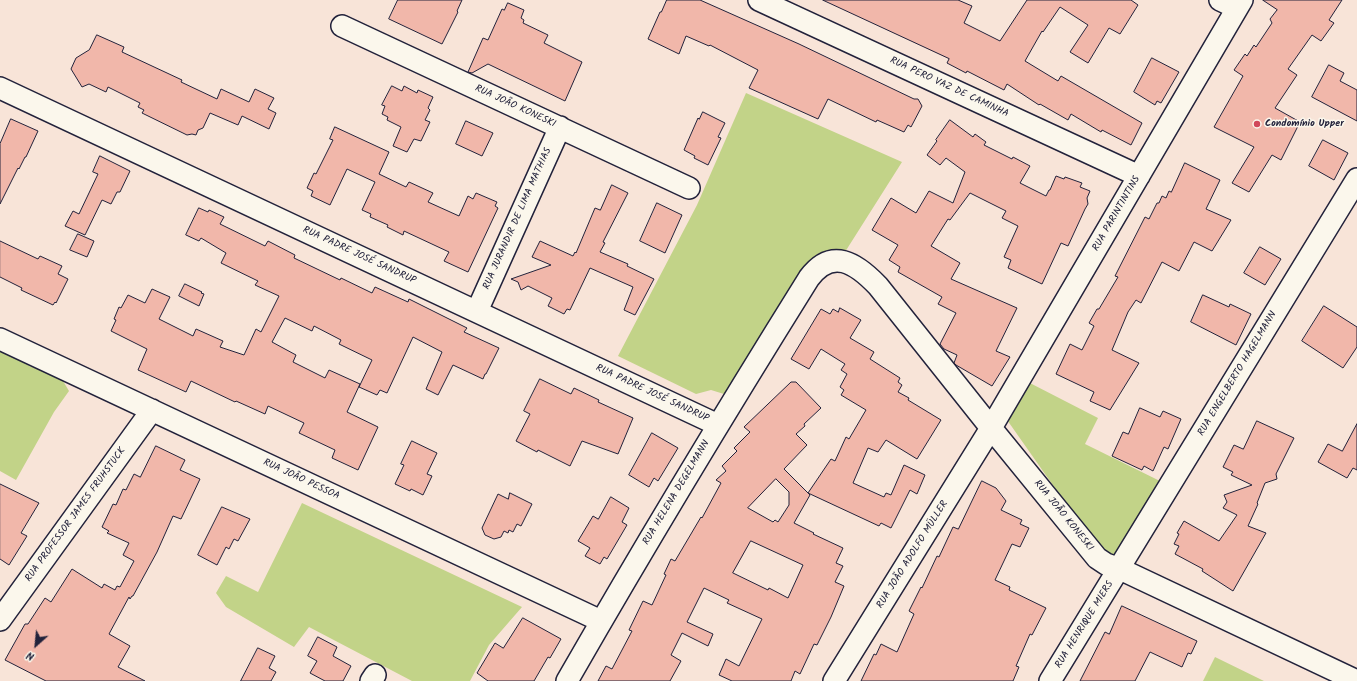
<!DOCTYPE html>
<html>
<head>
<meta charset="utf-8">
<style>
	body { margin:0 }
	#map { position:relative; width:1357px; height:681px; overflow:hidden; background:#f8e4d8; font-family:Kalam,sans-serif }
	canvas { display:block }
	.north { position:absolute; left:16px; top:625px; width:40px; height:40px; -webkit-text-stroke:3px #fbf7ec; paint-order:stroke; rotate:207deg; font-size:11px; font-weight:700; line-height:16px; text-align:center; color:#22223b }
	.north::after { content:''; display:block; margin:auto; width:14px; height:18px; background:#22223b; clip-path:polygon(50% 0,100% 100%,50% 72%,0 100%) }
</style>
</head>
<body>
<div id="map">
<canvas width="1357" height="681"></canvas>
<div class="north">N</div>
</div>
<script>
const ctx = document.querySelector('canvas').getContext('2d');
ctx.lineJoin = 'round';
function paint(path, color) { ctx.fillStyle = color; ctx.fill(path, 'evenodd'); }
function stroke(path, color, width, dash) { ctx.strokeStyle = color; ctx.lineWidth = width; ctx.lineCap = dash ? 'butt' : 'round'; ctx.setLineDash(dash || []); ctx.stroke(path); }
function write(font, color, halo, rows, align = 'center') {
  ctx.font = font + ' Kalam,sans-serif'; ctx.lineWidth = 3; ctx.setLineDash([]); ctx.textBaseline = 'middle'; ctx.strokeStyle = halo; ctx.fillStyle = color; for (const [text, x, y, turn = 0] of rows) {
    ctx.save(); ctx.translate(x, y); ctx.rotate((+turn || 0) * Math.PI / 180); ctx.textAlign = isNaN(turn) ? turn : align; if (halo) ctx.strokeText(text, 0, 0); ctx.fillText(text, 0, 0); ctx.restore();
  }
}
const green = new Path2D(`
	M746 93 902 162 845 252 800 275 724 394 711 390 696 394 618 356 697 205Z
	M0 346 20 351 29 366 46 372 63 381 69 391 54 412 16 480 0 471Z
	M1026 381 1098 418 1085 444 1166 484 1124 553 1106 556 1097 548 1005 417Z
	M302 503 522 607 489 645 470 681H412L309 627 294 647 226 607 216 593 226 576 258 592Z
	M1215 657 1264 681H1203Z`);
const building = new Path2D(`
	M398 0H462L457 11 458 12 442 44 389 19Z
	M667 0H700L799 44 914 99H918L922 106 911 127 908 125 904 132 877 120 876 122 828 99 818 119 749 88 758 70 710 45 709 46 686 36 679 54 648 39 660 12H661Z
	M823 0H958L972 6 964 23 1000 41 1027 0H1131L1138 5 1120 34 1109 28 1088 63 1070 52 1088 25 1060 7 1043 32 1042 31 1025 61 1058 81 1061 76 1142 123 1131 145 1102 130 1101 132 1071 114 1068 120 1040 104 1039 105 1007 84 1004 90 967 71 966 73 947 63 949 59Z
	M1263 0H1342L1329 20 1334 23 1321 41 1312 35 1288 69 1297 75 1275 108 1300 122 1281 160 1272 155 1249 192 1232 183 1254 147 1214 127 1243 76 1234 70 1245 54 1247 56 1254 45 1256 47 1272 23 1270 19 1277 10Z
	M508 3 524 10 521 18 524 20 523 23 548 35 544 43 582 62 565 101 488 64 472 73 468 72 483 38 488 40 502 9 504 10Z
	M97 35 124 47 122 52 182 80 181 82 217 99 221 89 249 102 255 89 274 98 268 109 276 113 269 129 242 116 238 125 210 113 203 128 198 130 196 135 192 134 187 135 142 113 144 110 138 107 140 103 108 87 106 92 89 84 82 87 71 69 76 58 89 50Z
	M1152 58 1179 72 1161 103 1157 101 1155 105 1134 92Z
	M1329 65 1344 73 1340 81 1357 90V121L1312 97Z
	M392 86 402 91 404 86 417 93 418 90 433 97 428 108 430 110 425 120 430 122 421 141 414 139 407 152 393 146 401 127 387 120 388 117 382 114 385 106 382 105Z
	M703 112 725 123 718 137 721 138 708 165 694 158 695 156 684 150 698 118 699 119Z
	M11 119 38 131 26 157H25L19 169 18 168 0 204V144Z
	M950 120 973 137 975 134 986 142 984 145 1012 159 1013 157 1030 166 1020 183 1046 196 1049 190H1050L1056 176 1064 179 1065 177 1082 183 1080 187 1090 191 1087 198 1088 204 1085 209 1068 246 1061 243 1042 284 1008 268 1011 260 1004 257 1018 226 1002 218 1006 211 970 193 950 220 948 219 931 246 960 263 951 279 1017 308 996 351 1010 357 992 386 956 365 954 363 957 355 944 349 940 344 956 313 938 304 942 297 898 272 900 267 889 260 898 245 872 230 891 198 916 213 929 191 953 203 965 172 946 158 940 165 927 155 937 141 936 140Z
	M466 121 493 133 482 156 456 144Z
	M335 127 389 152 379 174 406 187 409 182 433 193 428 202 459 216 468 196 473 199 476 193 497 202 495 206 498 208 468 272 444 261 449 252 404 231 403 235 387 227 388 225 370 217 371 214 362 210 375 182 347 169 330 205 311 196 313 191 307 188 314 173 316 174 333 140 330 139Z
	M1323 140 1348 153 1334 180 1309 166Z
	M100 156 130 171 120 192H117L111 204 102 200 85 235 65 226 73 211 79 214 98 174 93 172Z
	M1185 163 1220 180 1206 209 1231 220 1212 251 1194 242 1179 271 1162 262 1141 303 1136 300 1128 312 1112 350 1139 363 1110 410 1090 401 1094 392 1056 374 1070 344 1082 350 1094 326 1089 323 1097 309H1099L1118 277 1115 276 1145 217 1149 219 1157 203H1159L1162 196 1166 198 1169 191 1171 192Z
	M612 185 628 193 603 242 605 243 600 252 628 264 627 266 654 279 635 315 624 310 633 287 590 268 570 310 567 309 564 314 548 306 552 298 528 286 521 290 518 282 511 279 551 265 532 257 540 241 573 256 575 252 576 253 595 208 600 210Z
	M657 203 682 215 665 253 640 241Z
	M199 208 208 212 209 210 224 217 220 224 265 246 268 241 295 255 294 258 340 280 341 278 372 293 375 287 408 302 409 299 467 328 464 332 499 348 486 374H485L483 379 453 365 438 395 426 389 442 352 413 337 387 393 380 390 377 395 359 387 372 360 339 344 341 340 314 326 312 331 285 318 272 342 296 355 293 362 325 378 329 370 360 384 347 412 378 427 358 470 332 458 335 450 299 433 304 423 268 406 265 414 236 401 235 402 191 381 186 392 138 370 147 349 111 331 116 320 114 319 119 307 121 308 128 295 145 303 152 289 170 297 159 319 193 336 196 329 223 341 220 347 244 355 256 329 261 332 279 296 255 285 258 281 221 263 226 253 201 238 199 241 186 235Z
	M78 234 94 241 87 257 70 250Z
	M0 241 38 259 40 256 62 266 58 274 68 279 56 303 55 302 53 305 21 290 22 288 0 277Z
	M1260 247 1281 259 1265 285 1244 273Z
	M185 284 202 292 201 293 204 294 199 306 179 296Z
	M1203 295 1229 307 1230 304 1251 314 1236 345 1191 322Z
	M1324 306 1357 327V347L1343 368 1302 341Z
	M840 308 861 320 850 338 874 352 870 359 900 378 898 382 902 385 898 392 909 398 908 400 941 420 917 459 886 440 878 452 868 448 853 483 884 497 886 493 891 495 904 465 925 475 917 494 910 490 891 528 881 523 879 526 808 493 810 495 794 523 814 533 813 534 843 548 836 563 843 566 835 582 844 586 831 617 817 645 814 644 800 674 795 671 791 681H732L719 675 726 659 739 666 762 619 727 603 729 600 704 588 687 622 713 634 708 646 682 633 671 655 681 661 670 681H598L606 666 612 669 632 631 629 630 643 601 652 605 666 575 664 574 671 559 675 561 701 517 702 518 721 483 716 480 726 471 722 466 737 451 734 448 750 432 744 427 791 382H796L821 408 804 424 805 426 796 434 807 445 784 469 808 493 831 459 835 461 846 437 849 439 866 410 841 395 844 390 840 387 847 374 841 370 845 364 821 349 809 369 791 359 821 309 830 314 833 309 838 312ZM776 479 789 492V505L778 522 775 520 773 522 748 508ZM751 541 803 565 788 598 769 588 768 590 733 573Z
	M540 379 571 394 574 388 599 400 598 402 633 418 618 454 582 441 570 466 538 450 537 452 516 441 530 414 524 411Z
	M1140 408 1160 417 1163 411 1181 419 1168 449 1164 447 1153 471 1144 466 1142 470 1112 456 1123 432 1128 434Z
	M1257 421 1294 438 1276 474 1277 479 1265 483 1257 503 1258 504 1248 526 1266 533 1233 591 1202 571 1203 569 1175 554 1179 546 1174 544 1179 534 1177 533 1184 521 1219 541 1237 515 1223 508 1227 502 1224 495 1252 485 1231 475 1233 472 1223 467 1234 445 1243 449Z
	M1357 424V470L1353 468 1347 478 1318 462 1328 444 1342 451Z
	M652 433 678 448 658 481 654 478 649 487 629 475Z
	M412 441 437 453 427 474 432 476 423 495 411 489 410 491 395 484 404 465 401 464Z
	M156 446 185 460 180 470 200 479 181 519 173 516 157 552 133 596H132L130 599 129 597 109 634 130 646 118 667 145 681H46L5 660 25 624H28L45 598 51 602 72 569 102 588 104 584 115 590 117 586 120 587 134 561 123 555 129 543 107 533 109 531 102 527 113 504 116 505 123 489 126 490 134 474 140 477Z
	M982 481 996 488 1006 501 1001 510 1022 520 1020 524 1029 528 1020 547 1012 544 995 580 1010 587 1009 590 1046 608 1032 635 1030 634 1016 666 1019 667 1013 681H861L874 654 876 655 881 644 897 652 914 614 909 611 921 587 922 588 937 556 939 557 953 527 958 529Z
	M0 484 39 503 21 533 27 536 9 565 0 559Z
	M510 493 532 504 521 526 517 524 513 532 509 530 508 533 504 531 501 537 494 539 485 535 482 528 498 494 508 499Z
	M611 497 629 508 622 522 627 525 607 559 604 557 600 564 585 556 590 548 578 541 593 516 598 519Z
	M222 507 250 519 238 541 234 539 229 549 226 547 217 565 198 555Z
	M1122 606 1197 641 1191 654 1188 653 1182 667 1150 652 1135 681H1080L1105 632 1109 634Z
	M523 618 561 639 550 658 548 657 534 681H488L477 673 495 643 503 648Z
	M318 637 337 647 333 656 351 666 343 681H325L310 673 317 661 308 656Z
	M258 648 275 656 269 668 276 672 271 681H241Z`);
const minor = new Path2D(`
	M759 0 1139 176
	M1220 0 1237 8
	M342 26 689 188
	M0 88 718 425
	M477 311 560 127
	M0 339 601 621
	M0 620 152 410
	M371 681 375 675
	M567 681C645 545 726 411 809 278 832 247 856 263 878 286L991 428 1097 558 1106 564 1120 569 1357 681
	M834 681 991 428 1242 0
	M1050 681 1357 179`);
const markers = [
	[1257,124,4,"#d1495b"]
];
const streetNames = [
	["RUA PERO VAZ DE CAMINHA",949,88,25],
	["RUA JOÃO KONESKI",515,107,25],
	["RUA PARINTINTINS",1117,214,-60],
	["RUA JURANDIR DE LIMA MATHIAS",518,219,-66],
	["RUA PADRE JOSÉ SANDRUP",359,256,25],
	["RUA ENGELBERTO HAGELMANN",1238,374,-59],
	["RUA PADRE JOSÉ SANDRUP",652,394,25],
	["RUA JOÃO PESSOA",301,480,25],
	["RUA HELENA DEGELMANN",677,493,-59],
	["RUA PROFESSOR JAMES FRUHSTUCK",76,515,-54],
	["RUA JOÃO KONESKI",1063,516,51],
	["RUA JOÃO ADOLFO MÜLLER",913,555,-58],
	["RUA HENRIQUE MIERS",1085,625,-58]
];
const poiNames = [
	["Condomínio Upper",1265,124]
];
paint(green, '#c2d388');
paint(building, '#f1b7aa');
stroke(building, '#22223b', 1);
stroke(minor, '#22223b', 24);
stroke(minor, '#fbf7ec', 21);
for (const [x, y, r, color] of markers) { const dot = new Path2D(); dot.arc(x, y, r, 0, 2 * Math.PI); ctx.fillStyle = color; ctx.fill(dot); stroke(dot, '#fbf7ec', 1.5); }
write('10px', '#22223b', '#fbf7ec', streetNames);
write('bold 10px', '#22223b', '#fbf7ec', poiNames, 'left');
</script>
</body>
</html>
